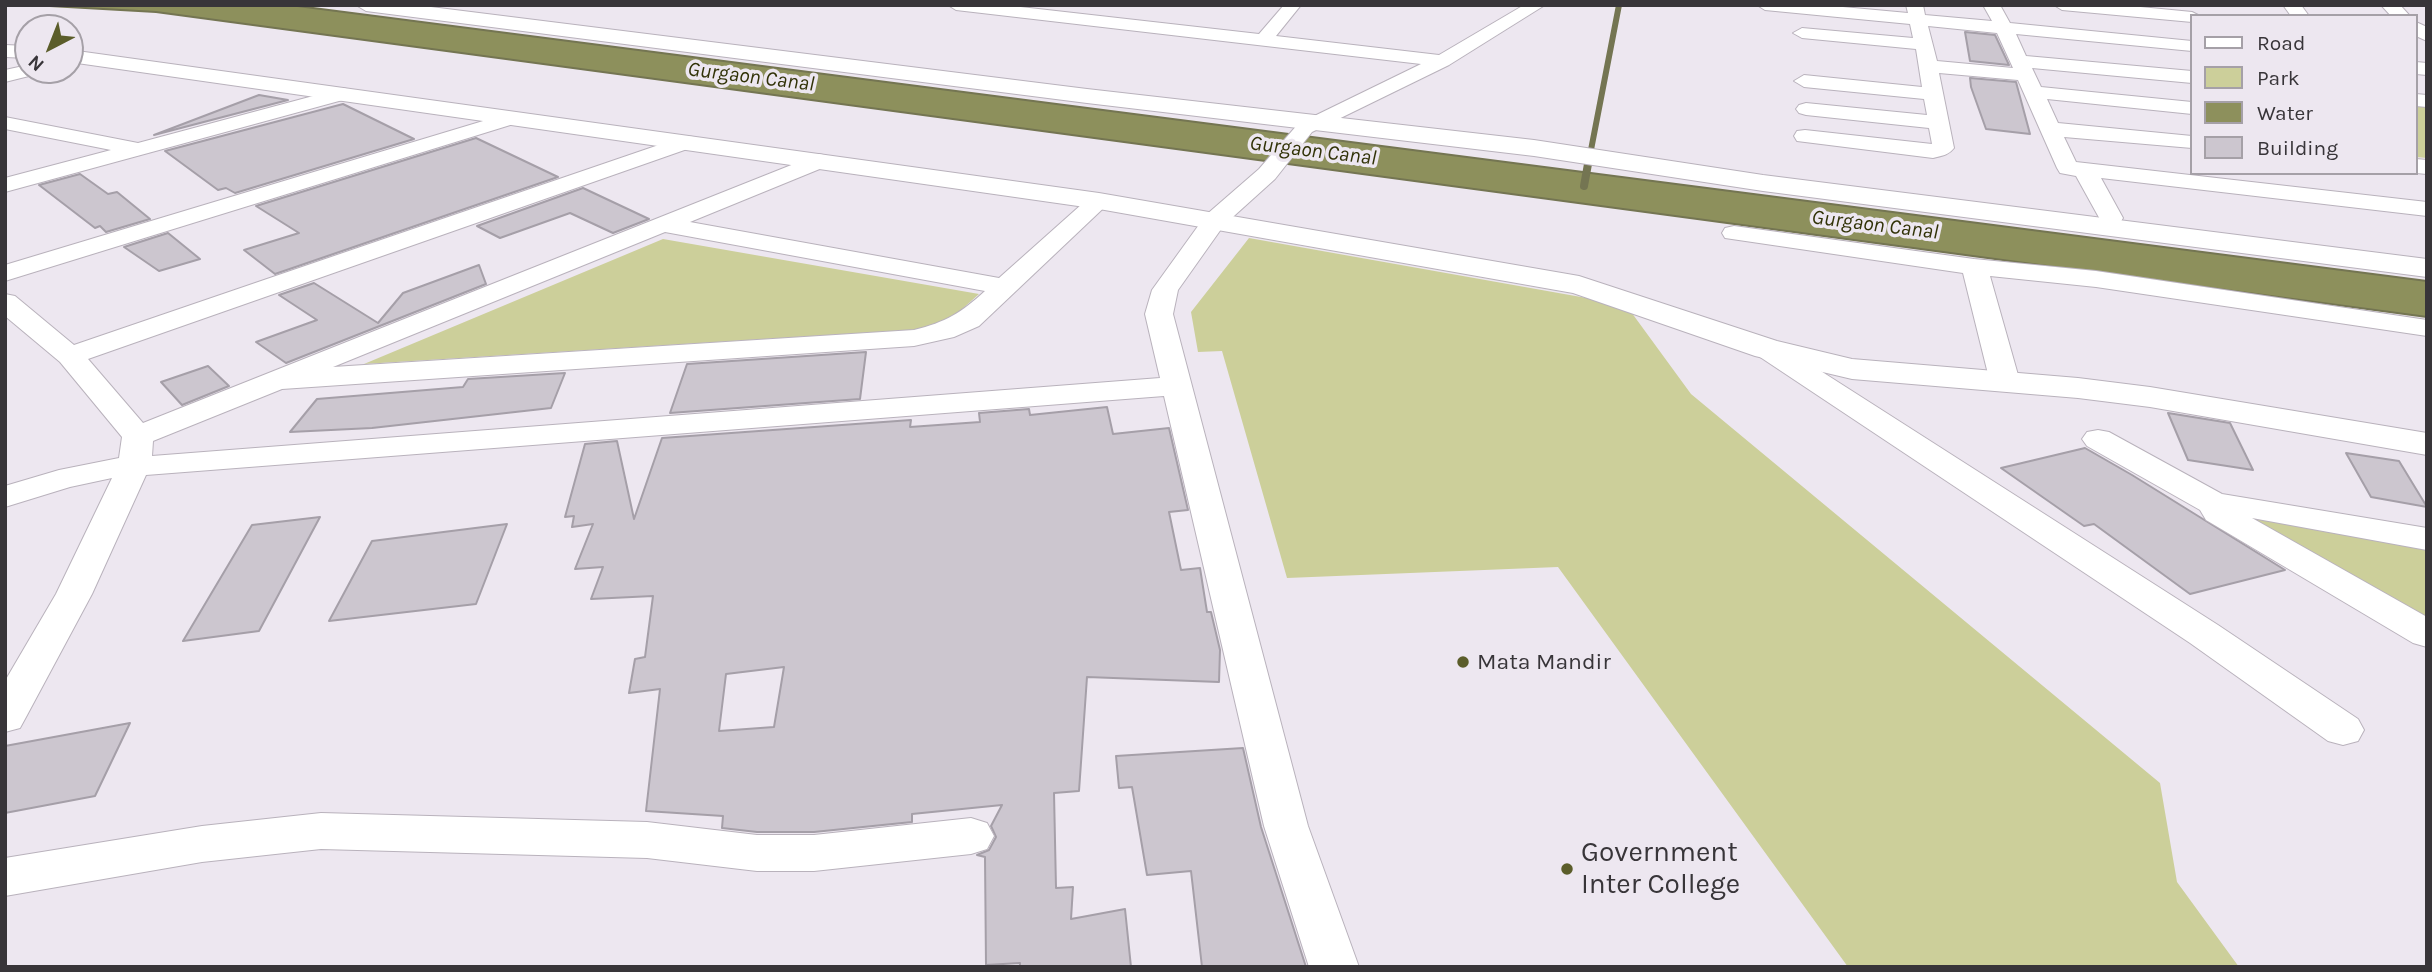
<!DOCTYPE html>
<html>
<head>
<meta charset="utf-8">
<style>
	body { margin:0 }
	#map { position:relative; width:2432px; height:972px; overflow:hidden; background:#ede7f0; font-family:Karla,sans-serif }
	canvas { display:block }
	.frame { position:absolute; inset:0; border:7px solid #383539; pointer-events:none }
	.legend { position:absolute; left:2190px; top:14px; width:228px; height:161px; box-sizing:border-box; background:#ede7f0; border:2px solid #a5a0a7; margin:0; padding:9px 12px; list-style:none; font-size:21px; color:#383539 }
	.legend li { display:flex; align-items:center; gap:14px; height:35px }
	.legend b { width:35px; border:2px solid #a5a0a7 }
	.north { position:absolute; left:14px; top:14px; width:70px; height:70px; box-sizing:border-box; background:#ede7f0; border:2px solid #a5a0a7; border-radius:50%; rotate:222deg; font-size:19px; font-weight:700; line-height:28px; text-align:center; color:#383539 }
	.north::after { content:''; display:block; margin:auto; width:24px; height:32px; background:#5b5d2a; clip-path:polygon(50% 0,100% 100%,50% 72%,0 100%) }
</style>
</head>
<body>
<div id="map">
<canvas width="2432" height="972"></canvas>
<div class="frame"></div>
<ul class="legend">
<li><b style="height:9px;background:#fff"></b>Road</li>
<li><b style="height:19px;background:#cccf9a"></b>Park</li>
<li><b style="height:19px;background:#8d905c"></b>Water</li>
<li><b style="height:19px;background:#ccc6cf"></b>Building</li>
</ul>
<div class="north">N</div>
</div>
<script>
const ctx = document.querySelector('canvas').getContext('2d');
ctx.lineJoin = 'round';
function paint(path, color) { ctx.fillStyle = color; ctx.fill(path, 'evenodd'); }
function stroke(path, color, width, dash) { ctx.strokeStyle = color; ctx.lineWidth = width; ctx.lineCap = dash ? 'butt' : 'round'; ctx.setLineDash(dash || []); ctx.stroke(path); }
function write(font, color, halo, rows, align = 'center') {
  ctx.font = font + ' Karla,sans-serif'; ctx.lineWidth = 7; ctx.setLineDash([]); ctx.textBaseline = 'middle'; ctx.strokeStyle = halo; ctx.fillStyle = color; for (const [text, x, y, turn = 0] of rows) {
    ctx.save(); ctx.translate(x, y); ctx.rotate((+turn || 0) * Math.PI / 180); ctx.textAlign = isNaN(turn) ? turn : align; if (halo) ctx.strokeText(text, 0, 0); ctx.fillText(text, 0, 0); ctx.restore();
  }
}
const green = new Path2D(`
	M2416 102 2427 103V158L2416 157Z
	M1249 238 1626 305 1691 394 2160 783 2177 882 2239 967H1848L1558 567 1287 578 1222 351 1198 352 1191 312Z
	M663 239 979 294 941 328 364 364Z
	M2236 511 2427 547V618Z`);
const water = new Path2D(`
	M32 5H290L2427 281V317L156 12Z`);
const streamFar1 = new Path2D(`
	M1590 155 1619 5`);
const stream = new Path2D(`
	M1584 186 1590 153`);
const building = new Path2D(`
	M1965 32 1995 35 2009 65 1970 61Z
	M1970 78 2016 82 2030 134 1986 129 1971 87Z
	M259 95 288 100 154 135Z
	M343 104 414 139 235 193 226 188 218 190 165 151Z
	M476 138 558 177 275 274 244 250 299 233 256 206Z
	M80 174 108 194 117 192 150 219 106 232 100 226 95 228 39 185Z
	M583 188 649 219 613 233 570 213 500 238 477 226Z
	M168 233 200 259 159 271 124 247Z
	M479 265 486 284 286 363 256 342 317 320 279 295 314 283 378 323 403 293Z
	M866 352 860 399 670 413 687 364Z
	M208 366 229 386 182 405 161 382Z
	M565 373 551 408 372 428 290 432 317 399 463 387 468 379Z
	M1107 407 1113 434 1169 428 1188 510 1169 512 1181 570 1200 568 1207 612H1211L1220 650 1219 682 1087 677 1079 791 1054 793 1056 888 1073 887 1071 919 1125 909 1131 967H1020V963L986 965 985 857 977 855 989 850 996 837 991 826 1002 805 912 814V822L814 832H757L722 828 723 816 646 811 660 689 629 693 635 659 645 657 653 596 591 599 603 567 575 569 593 524 572 527 574 516 565 517 585 444 617 441 634 519 662 438 911 420 910 427 980 422 979 413 1029 409 1030 415ZM784 667 774 727 719 731 726 674Z
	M2168 413 2230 423 2253 470 2188 460Z
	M2085 448 2132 475 2285 570 2190 594 2094 524 2084 526 2001 468Z
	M2346 453 2399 461 2427 507 2371 497Z
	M320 517 259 631 183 641 252 525Z
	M507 524 476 604 329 621 372 541Z
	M130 723 95 796 5 813V746Z
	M1243 748 1261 827 1306 967H1202L1191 871 1147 875 1132 787 1119 788 1116 756Z`);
const street = new Path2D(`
	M948 5H1003L1259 34 1284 5H1301L1276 36 1439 55 1524 5H1545L1449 65 1312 132 1275 179 1224 225 1178 290 1173 314 1308 826 1359 967H1309L1264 826 1164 396 146 475 92 594 26 717 20 728 5 732V681L56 594 112 478 70 487 5 507V486L59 470 119 458 122 437 60 362 5 316V294L15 296 74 345 685 136 693 137 696 142 693 147 88 359 143 423 819 154 827 156 830 161 827 166 690 222 999 278 1091 196H1107L1111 201 979 326 954 337 914 346 282 389 153 441 152 456 1160 378 1145 314 1152 290 1206 215 1259 169 1298 124 1421 64 956 10ZM665 232 985 291C961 313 946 322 914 330L333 367Z
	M1757 5H1821L1908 13 1906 5H1923L1925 15 1992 21 1983 5H2000L2010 23 2192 41V51L2016 34 2026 56 2192 71V83L2032 68 2041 87 2192 102V114L2047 99 2058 123 2192 136V148L2064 137 2076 162 2427 202V216L2101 178 2123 218 2120 223 2111 225 2102 223 2076 176 2060 173 2057 168 2018 80 1939 73 1954 148C1949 155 1941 156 1933 158L1797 141 1794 136 1797 131 1805 130 1932 144 1929 128 1806 115 1799 113 1796 109 1799 105 1806 103 1927 115 1924 99 1804 87 1794 81 1804 75 1922 87 1916 49 1802 38 1793 33 1802 28 1913 38 1910 24 1765 10ZM1928 26 1997 33 2013 68 1937 61Z
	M2054 5H2120L2192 12 2200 16H2192V22L2062 10Z
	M2283 5H2301L2309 16H2291Z
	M2381 5H2400L2410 16H2391Z
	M2416 22 2427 27V41L2416 36Z
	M2416 62 2427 63V75L2416 74Z
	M28 65V70H40L37 74 5 82V70Z
	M343 88 350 90 353 94 350 98 5 192V178L111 150 5 129V117L138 143Z
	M2416 94 2427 95V107L2416 106Z
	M513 112 520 114 523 118 520 122 5 281V265Z
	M2416 159 2427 160V174L2416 173Z
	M1734 226 1974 259 2096 271 2427 320V336L2096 287 1990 276 2020 382 2016 388 2005 391 1994 388 1990 382 1963 273 1725 238 1722 233 1725 228Z
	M1767 340 1777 343 2218 625 2358 719 2364 730 2358 741 2343 745 2328 741 2190 643 1757 355 1753 349 1757 343Z
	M2098 430 2109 432 2222 494 2427 528V550L2252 518 2427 617V647L2413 643 2206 520 2200 510 2087 446 2082 439 2087 432Z
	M321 813 647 822 757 835H814L971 818 987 823 994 836 987 849 971 854 814 871H757L647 858 321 849 202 862 5 896V858L202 826Z`);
const secondary = new Path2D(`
	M356 5H415L1087 89 1534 140 1763 175 2427 259V277L1763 191 1534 156 1087 103 366 11Z
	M5 45 28 46V58L5 57Z
	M70 50 1099 193 1579 276 1777 341 1852 359 2078 378 2150 387 2427 433V455L2150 407 2078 398 1852 379 1755 356 1573 293 1099 209 70 62Z`);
const markers = [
	[1463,662,7,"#5b5d2a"],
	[1567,869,7,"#5b5d2a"]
];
const farWaternames = [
	["Gurgaon Canal",751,77,7],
	["Gurgaon Canal",1313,151,7],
	["Gurgaon Canal",1875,225,7]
];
const poiNames = [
	["Mata Mandir",1477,662]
];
const nearPoinames = [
	["Government",1581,853],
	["Inter College",1581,885]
];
paint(green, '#cccf9a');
paint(water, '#8d905c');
stroke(water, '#747552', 2);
stroke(streamFar1, '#747552', 6);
stroke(stream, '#747552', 8);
paint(building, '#ccc6cf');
stroke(building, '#a59fa8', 2);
stroke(street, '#b9b2bc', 2);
stroke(secondary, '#b9b2bc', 2);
paint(street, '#fff');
paint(secondary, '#fff');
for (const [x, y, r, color] of markers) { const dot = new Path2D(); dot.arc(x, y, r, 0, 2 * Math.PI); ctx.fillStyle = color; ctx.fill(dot); stroke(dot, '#ede7f0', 2.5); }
write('italic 21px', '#313207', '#ede7f0', farWaternames);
write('23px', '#383539', '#ede7f0', poiNames, 'left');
write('28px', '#383539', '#ede7f0', nearPoinames, 'left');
</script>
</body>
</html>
